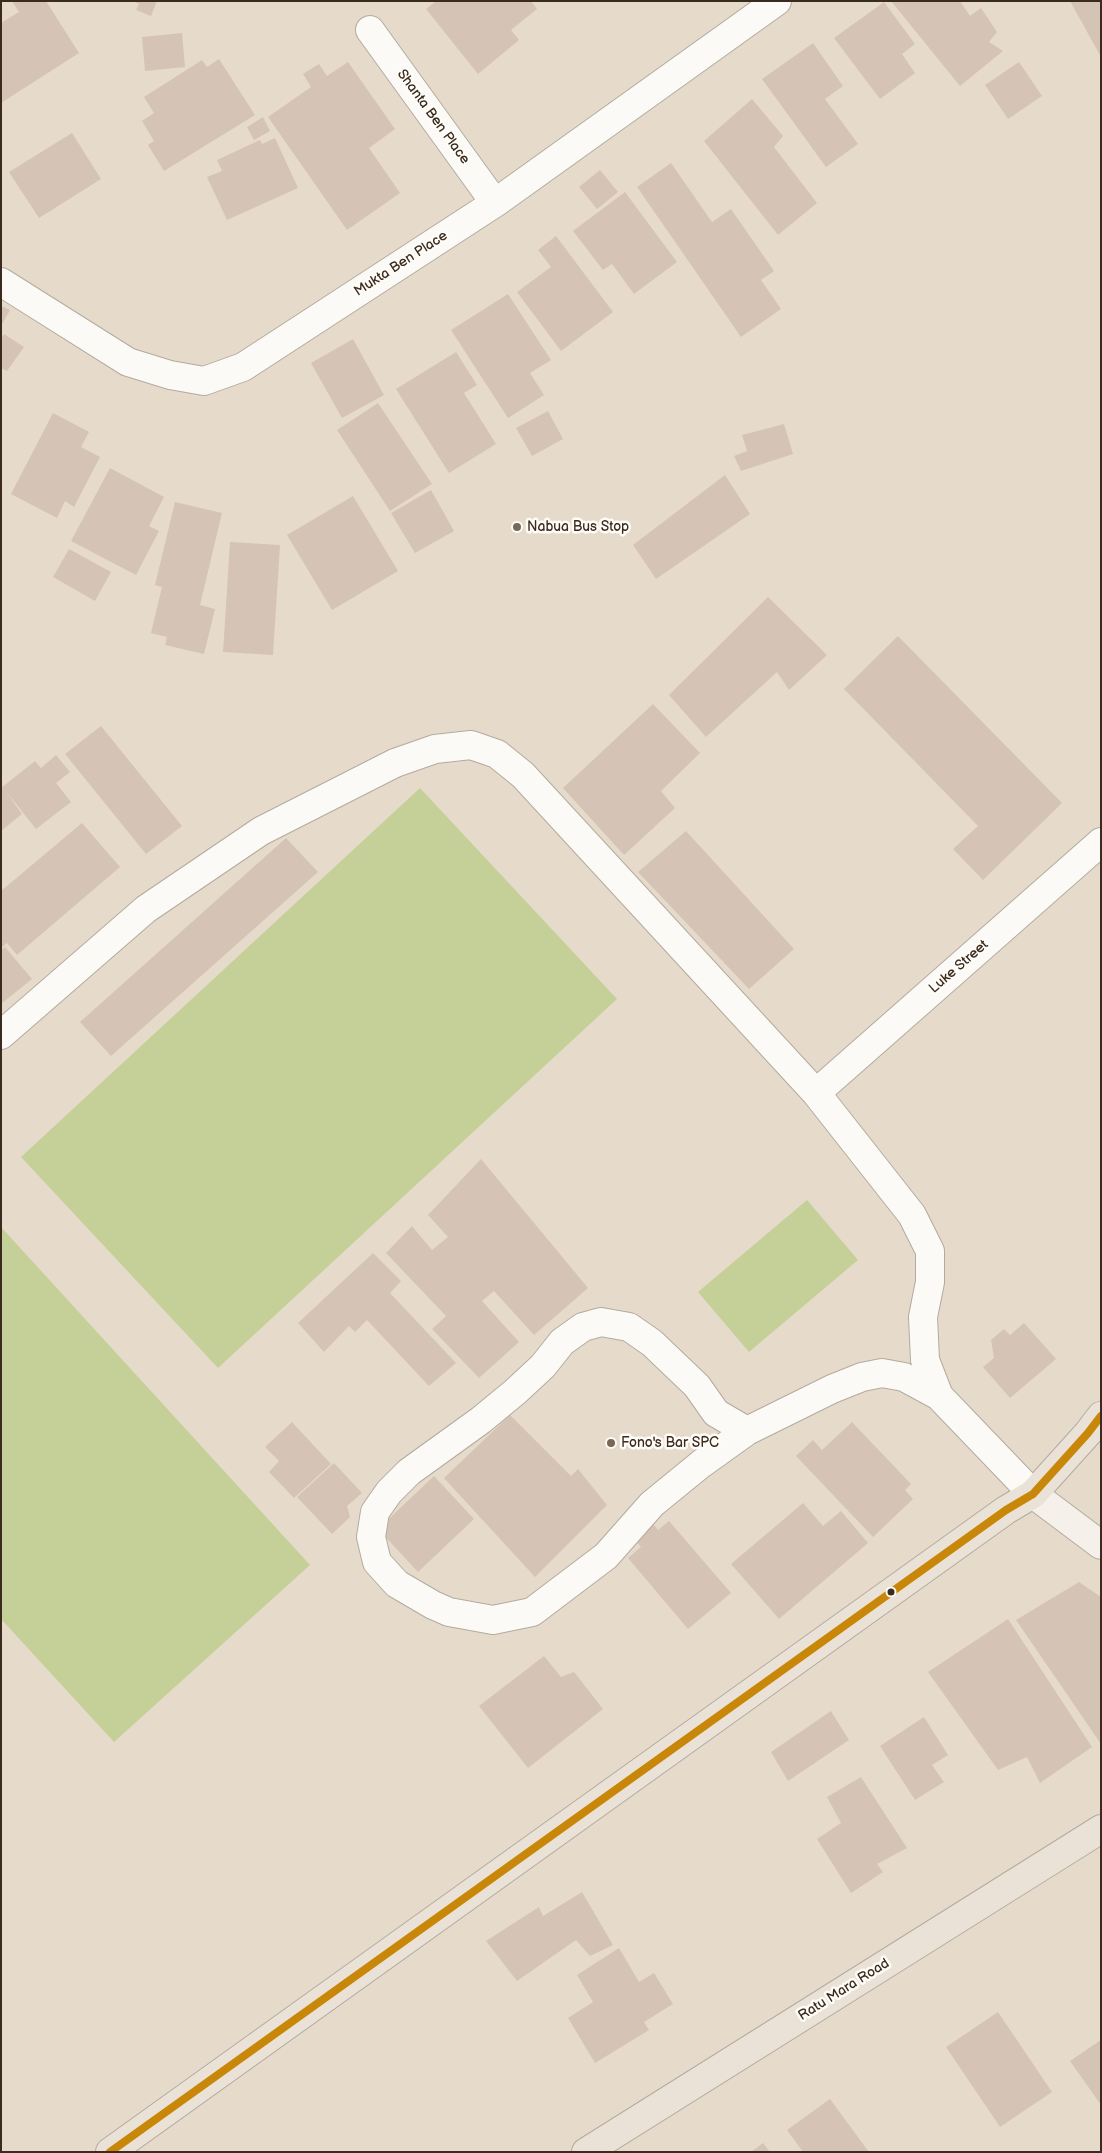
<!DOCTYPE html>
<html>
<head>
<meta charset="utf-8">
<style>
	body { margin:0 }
	#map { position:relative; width:1102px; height:2153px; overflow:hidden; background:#e6dbca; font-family:"Balsamiq Sans",sans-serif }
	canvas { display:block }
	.frame { position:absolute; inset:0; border:2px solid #3b2a1e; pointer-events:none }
</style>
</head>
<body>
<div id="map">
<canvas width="1102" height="2153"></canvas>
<div class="frame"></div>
</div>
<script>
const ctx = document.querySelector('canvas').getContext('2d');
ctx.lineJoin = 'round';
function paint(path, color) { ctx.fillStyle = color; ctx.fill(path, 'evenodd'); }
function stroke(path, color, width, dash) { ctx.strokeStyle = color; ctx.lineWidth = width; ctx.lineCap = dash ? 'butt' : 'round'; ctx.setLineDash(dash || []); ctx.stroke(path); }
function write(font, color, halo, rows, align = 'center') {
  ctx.font = font + ' "Balsamiq Sans",sans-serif'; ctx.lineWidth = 5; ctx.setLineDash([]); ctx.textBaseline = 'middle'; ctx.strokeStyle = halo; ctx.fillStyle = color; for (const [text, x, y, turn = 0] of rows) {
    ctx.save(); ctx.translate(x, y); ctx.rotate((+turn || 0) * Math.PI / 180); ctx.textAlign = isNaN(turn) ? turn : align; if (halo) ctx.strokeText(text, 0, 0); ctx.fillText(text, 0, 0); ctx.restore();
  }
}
const green = new Path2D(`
	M420 788 617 999 218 1368 21 1157Z
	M807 1200 858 1260 749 1352 698 1292Z
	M1 1227 310 1565 114 1742 1 1619Z`);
const building = new Path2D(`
	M12 1H46L79 53 1 103V23L19 12Z
	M133 1H157L151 16 136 10 139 4Z
	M436 1H531L537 9 511 30 519 40 478 74 426 9Z
	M891 1H960L970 16 981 8 997 32 989 42 1003 51 960 86Z
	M1070 1H1101V57Z
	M884 2 915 44 902 54 915 73 880 99 834 38Z
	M182 33 185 67 145 71 142 37Z
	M813 43 843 86 825 99 858 144 826 167 762 79Z
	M219 59 255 115 164 171 148 145 154 141 142 121 154 113 144 97 202 60 207 67Z
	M348 62 395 129 369 148 400 193 347 230 268 117 311 87 303 74 319 64 327 76Z
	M1019 62 1042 96 1008 119 985 85Z
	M752 99 783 136 774 147 817 203 778 235 704 141Z
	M263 117 270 131 254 140 247 127Z
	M72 133 101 179 39 218 9 172Z
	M275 138 298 188 227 220 207 177 222 171 217 160 260 140 262 144Z
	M671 163 712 222 731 209 774 271 761 280 781 309 741 337 637 187Z
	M600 170 618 192 597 209 579 187Z
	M625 192 677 262 634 294 612 264 603 270 573 231Z
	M556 236 613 312 561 351 517 292 551 267 538 250Z
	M508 294 551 360 530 373 544 395 508 418 451 330Z
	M1 306 10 310 1 326Z
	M4 334 24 347 7 371 1 368V339Z
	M353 339 384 395 342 418 311 363Z
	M456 352 477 385 464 393 496 444 449 473 396 389Z
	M378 403 432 484 390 511 337 430Z
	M548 411 563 439 532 456 516 428Z
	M53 413 89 432 81 447 100 457 74 507 65 501 57 518 11 494Z
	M784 424 793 454 741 471 734 456 747 451 742 435Z
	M110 468 164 497 149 526 159 531 136 575 71 541Z
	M725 475 750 514 656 579 633 545Z
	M431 490 454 531 415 553 391 513Z
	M353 496 398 571 332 610 287 535Z
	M175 502 222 513 200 605 215 609 204 654 165 645 167 637 151 633 162 587 155 585Z
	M230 542 280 545 273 655 223 652Z
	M69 549 111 572 95 601 53 577Z
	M768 597 827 655 789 690 777 672 706 737 669 695Z
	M898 636 1062 803 983 880 953 849 978 826 844 689Z
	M653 704 700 753 661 791 675 808 624 855 563 788Z
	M101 726 182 826 146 854 65 754Z
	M56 755 70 772 56 783 71 802 36 829 5 790 22 814 1 831V788L35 761 41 768Z
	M82 823 120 867 17 955 7 943 1 948V891Z
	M686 831 794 949 749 989 638 872Z
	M286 838 318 872 111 1056 80 1022Z
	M5 947 32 979 1 1004V950Z
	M481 1159 588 1288 534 1335 494 1291 482 1301 519 1342 479 1378 432 1329 446 1316 386 1253 412 1226 432 1250 448 1237 428 1215Z
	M373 1253 401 1281 390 1293 456 1363 429 1386 367 1320 355 1332 349 1326 324 1352 298 1323Z
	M1024 1323 1056 1359 1010 1398 983 1367 994 1358 991 1340 1004 1329 1010 1335Z
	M510 1415 571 1476 578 1469 607 1505 535 1577 444 1478Z
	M292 1422 331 1464 294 1498 269 1472 279 1461 265 1447Z
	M852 1422 911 1484 905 1490 913 1499 873 1537 796 1456 813 1440 822 1450Z
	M334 1463 362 1493 347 1506 350 1517 332 1534 297 1497Z
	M434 1476 474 1519 418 1572 378 1529Z
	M803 1503 823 1526 841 1511 868 1543 779 1619 731 1564Z
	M651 1521 658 1530 669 1521 731 1593 688 1629 628 1558 641 1547 632 1536Z
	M1079 1582 1101 1597V1744L1016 1620Z
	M1008 1619 1092 1747 1040 1783 1027 1757 998 1770 928 1672Z
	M544 1656 561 1677 574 1672 603 1709 528 1768 479 1706Z
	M831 1711 849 1740 788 1781 771 1752Z
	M924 1717 948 1755 932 1765 944 1782 915 1800 880 1746Z
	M861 1777 907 1848 877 1864 883 1872 851 1893 817 1839 841 1823 827 1797Z
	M582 1892 613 1945 590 1956 576 1940 517 1981 486 1941 539 1907 543 1916Z
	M619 1948 639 1982 654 1973 673 2004 644 2022 649 2030 595 2063 568 2018 593 2002 577 1975Z
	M998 2012 1052 2092 1000 2127 946 2047Z
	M1101 2040V2105L1070 2061Z
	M830 2099 869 2152H803L787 2130Z
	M763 2143 770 2152H751Z`);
const street = new Path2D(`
	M370 30 495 203
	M1 282 128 362 170 375 204 381 243 367 495 203 777 1
	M1 1035 146 909 261 831 395 763 435 749 471 745 497 754 523 775 816 1093 912 1215 930 1251V1282L923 1317 925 1360 939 1396 1033 1494
	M816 1093 1101 842
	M747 1431 716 1413 697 1386 652 1343 629 1327 601 1322 583 1327 562 1342 543 1366 515 1392 481 1420 409 1472 389 1492 375 1512 371 1537 377 1562 397 1584 433 1605 449 1612 493 1620 532 1612 606 1556 652 1504 701 1464 747 1431 832 1389 862 1377 882 1373 904 1377 939 1396`);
const secondary = new Path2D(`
	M1033 1494 1101 1545`);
const highway = new Path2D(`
	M110 2152 1006 1510 1033 1494 1088 1433 1101 1416
	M586 2152 1101 1829`);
const bus1 = new Path2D(`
	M110 2152 1006 1510 1033 1494 1088 1433 1101 1416`);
const markers = [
	[517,527,5,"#77685a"],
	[611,1443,5,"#77685a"],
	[891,1592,4.5,"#3b2a1e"]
];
const streetNames = [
	["Shanta Ben Place",433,117,54],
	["Mukta Ben Place",401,264,-33],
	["Luke Street",959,967,-41],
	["Ratu Mara Road",844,1990,-32]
];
const poiNames = [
	["Nabua Bus Stop",527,527],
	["Fono's Bar SPC",621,1443]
];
paint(green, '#c4d098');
paint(building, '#d5c3b6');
stroke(street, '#b3ab9f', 30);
stroke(secondary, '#b3ab9f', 30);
stroke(highway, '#b3ab9f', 30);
stroke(street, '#fbfaf7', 28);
stroke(secondary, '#f5f0e9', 28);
stroke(highway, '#ebe2d7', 28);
stroke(bus1, '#c88708', 8);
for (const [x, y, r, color] of markers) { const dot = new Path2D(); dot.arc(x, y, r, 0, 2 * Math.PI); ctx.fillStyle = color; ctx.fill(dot); stroke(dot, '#fdfcf7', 2); }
write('14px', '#3b2a1e', '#fdfcf7', streetNames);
write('14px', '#3b2a1e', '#fdfcf7', poiNames, 'left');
</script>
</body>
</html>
